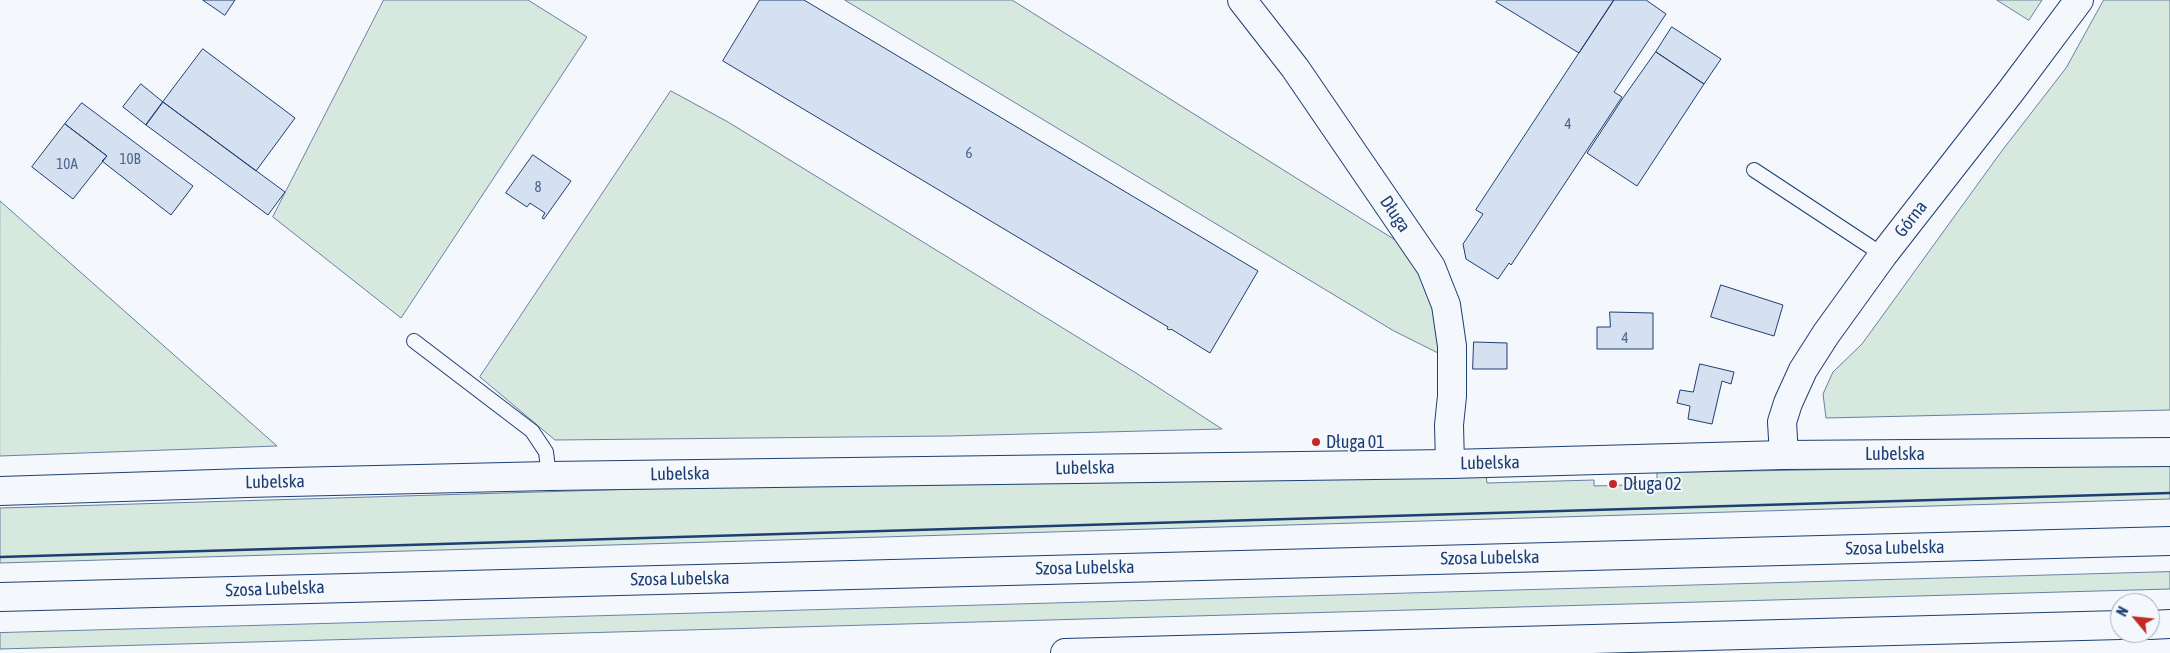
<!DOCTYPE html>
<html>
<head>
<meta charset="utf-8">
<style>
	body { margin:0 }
	#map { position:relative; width:2170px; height:653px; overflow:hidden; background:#f4f7fb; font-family:"Asap Condensed",sans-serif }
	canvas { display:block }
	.north { position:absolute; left:2110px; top:593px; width:50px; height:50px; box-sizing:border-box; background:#f4f7fb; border:1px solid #9eadc5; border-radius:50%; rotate:298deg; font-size:14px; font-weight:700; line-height:20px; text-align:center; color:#1d3f73 }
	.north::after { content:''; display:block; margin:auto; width:18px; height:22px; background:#c62828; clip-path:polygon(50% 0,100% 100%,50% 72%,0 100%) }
</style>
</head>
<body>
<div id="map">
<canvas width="2170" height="653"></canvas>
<div class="north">N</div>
</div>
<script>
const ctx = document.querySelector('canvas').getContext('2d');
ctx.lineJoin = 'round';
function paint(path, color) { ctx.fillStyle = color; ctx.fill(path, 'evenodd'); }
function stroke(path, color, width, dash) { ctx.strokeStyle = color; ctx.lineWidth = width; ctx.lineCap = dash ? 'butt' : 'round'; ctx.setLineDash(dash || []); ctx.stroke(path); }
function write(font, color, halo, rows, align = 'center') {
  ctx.font = font + ' "Asap Condensed",sans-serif'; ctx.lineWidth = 4; ctx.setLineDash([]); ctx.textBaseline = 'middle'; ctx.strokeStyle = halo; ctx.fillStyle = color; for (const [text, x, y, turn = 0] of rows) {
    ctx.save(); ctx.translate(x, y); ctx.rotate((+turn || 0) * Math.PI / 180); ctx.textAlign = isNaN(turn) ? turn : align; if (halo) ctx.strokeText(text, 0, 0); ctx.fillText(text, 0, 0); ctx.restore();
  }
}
const green = new Path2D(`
	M384 0H528L587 37 401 318 273 217Z
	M845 0H1012L1408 248 1428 284 1440 354 1394 331Z
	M1997 0H2042L2029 20Z
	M2104 0H2170V410L1826 418 1823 394 1833 372 1862 344 2001 152 2066 68Z
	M671 91 728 122 1136 373 1222 429 949 436 555 440 480 377Z
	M0 201 277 446 0 456Z
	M2170 464V499L0 563V508L806 484 1486 474 1487 483 1594 480V486L1626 485 1628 481 1657 482V473Z
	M2170 572V589L0 649V633Z`);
const building = new Path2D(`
	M203 0H235L225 15Z
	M760 0H804L1258 271 1210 353 1171 329 1170 330 1167 329 1168 327 723 61Z
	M1498 0H1614L1579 53 1496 2Z
	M1614 0H1646L1666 14 1614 92 1622 97 1511 265 1509 263 1498 279 1466 259 1463 244 1483 214 1476 210Z
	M1672 27 1721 59 1704 84 1656 52Z
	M203 49 295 118 256 171 163 102Z
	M1656 52 1704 84 1637 186 1587 153 1623 98Z
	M141 84 163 102 146 125 123 107Z
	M163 102 285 192 268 215 146 125Z
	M82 103 193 186 171 215 102 161 107 156 65 124Z
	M65 124 107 156 73 199 32 167Z
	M533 155 571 181 544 219 542 218 545 213 530 203 527 207 506 193Z
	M1721 285 1783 305 1774 336 1711 317Z
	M1610 312 1653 313V349H1597V327H1610Z
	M1474 342 1507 343V369H1473Z
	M1700 364 1734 372 1731 384 1722 381 1712 424 1688 419 1690 406 1677 403 1680 390 1693 392Z`);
const service = new Path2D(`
	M1754 170 1883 255
	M414 341 532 431 546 452 549 476`);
const minor = new Path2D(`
	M1242 0 1295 68 1431 267 1446 305 1452 346V396L1449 425 1450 464
	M1784 455 1782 422 1788 403 1803 370 1826 334 1883 255 2011 91 2079 0`);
const tertiary = new Path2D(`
	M0 491 246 483 549 476 1450 464 1784 455 2170 452`);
const motorway = new Path2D(`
	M0 597 2170 541
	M2150 625 2170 624
	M1065 653 2120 625`);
const wall = new Path2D(`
	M0 557 2170 493`);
const markers = [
	[1316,442,5,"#c62828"],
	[1613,484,5,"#c62828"]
];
const numberNames = [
	["4",1568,124],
	["6",969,153],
	["10B",130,159],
	["10A",67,164],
	["8",538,187],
	["4",1625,338]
];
const streetNames = [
	["Długa",1395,214,56],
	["Górna",1911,219,-52],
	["Lubelska",1895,454],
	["Lubelska",1490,463,-1],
	["Lubelska",1085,468,-1],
	["Lubelska",680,474,-1],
	["Lubelska",275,482,-1],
	["Szosa Lubelska",1895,548,-1],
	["Szosa Lubelska",1490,558,-1],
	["Szosa Lubelska",1085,568,-1],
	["Szosa Lubelska",680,579,-1],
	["Szosa Lubelska",275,589,-2]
];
const poiNames = [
	["Długa 01",1326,442],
	["Długa 02",1623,484]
];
paint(green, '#d7e8df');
stroke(green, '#687fa3', 1);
paint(building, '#d5e0f0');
stroke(building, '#1d3f73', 1);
stroke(service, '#1d3f73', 16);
stroke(minor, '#1d3f73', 30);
stroke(tertiary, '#1d3f73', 30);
stroke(motorway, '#1d3f73', 30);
stroke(service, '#f4f7fb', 14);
stroke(minor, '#f4f7fb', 28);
stroke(tertiary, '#f4f7fb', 28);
stroke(motorway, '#f4f7fb', 28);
stroke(wall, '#1d3f73', 2.5);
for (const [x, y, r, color] of markers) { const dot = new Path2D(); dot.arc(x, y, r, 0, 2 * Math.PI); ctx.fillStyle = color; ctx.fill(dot); stroke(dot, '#f4f7fb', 2); }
write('15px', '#4b6792', null, numberNames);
write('18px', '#1d3f73', '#f4f7fb', streetNames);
write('18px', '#1d3f73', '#f4f7fb', poiNames, 'left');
</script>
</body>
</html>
